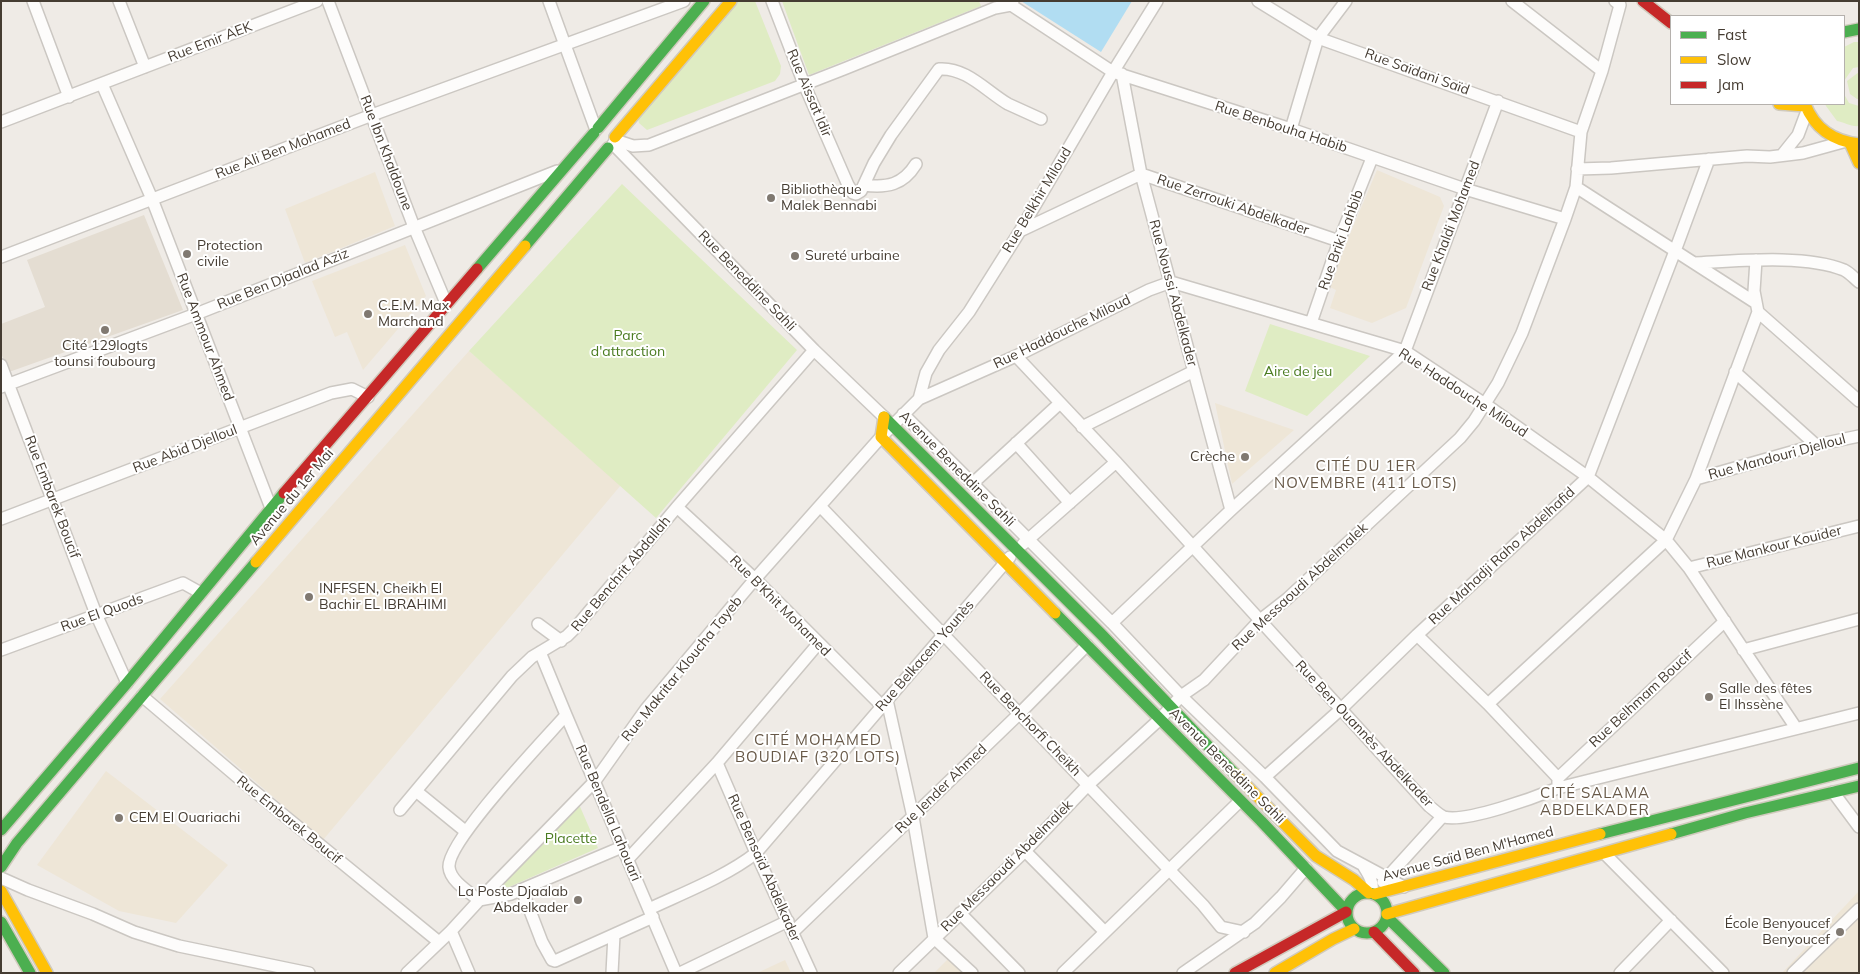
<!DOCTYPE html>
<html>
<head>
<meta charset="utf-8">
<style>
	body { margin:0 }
	#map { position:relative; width:1860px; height:974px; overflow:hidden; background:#efebe6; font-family:Mulish,sans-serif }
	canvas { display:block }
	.frame { position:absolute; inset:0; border:2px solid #453c32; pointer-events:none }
	.legend { position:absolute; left:1670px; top:15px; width:175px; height:90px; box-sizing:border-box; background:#fff; border:1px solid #b5b1ad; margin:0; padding:6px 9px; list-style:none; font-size:15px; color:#453c32 }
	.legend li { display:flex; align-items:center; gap:10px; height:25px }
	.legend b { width:25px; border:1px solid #b5b1ad }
</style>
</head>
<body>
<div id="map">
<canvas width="1860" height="974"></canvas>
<div class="frame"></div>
<ul class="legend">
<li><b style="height:6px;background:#4caf50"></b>Fast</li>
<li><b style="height:6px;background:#ffc107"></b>Slow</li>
<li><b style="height:6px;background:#c62828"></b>Jam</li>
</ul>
</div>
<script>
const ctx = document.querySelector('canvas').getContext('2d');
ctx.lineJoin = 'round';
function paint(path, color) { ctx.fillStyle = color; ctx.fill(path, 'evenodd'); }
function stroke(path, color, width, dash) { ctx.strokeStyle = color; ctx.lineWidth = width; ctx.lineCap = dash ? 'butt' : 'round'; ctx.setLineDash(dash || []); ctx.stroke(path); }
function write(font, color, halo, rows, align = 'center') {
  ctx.font = font + ' Mulish,sans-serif'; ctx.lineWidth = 4; ctx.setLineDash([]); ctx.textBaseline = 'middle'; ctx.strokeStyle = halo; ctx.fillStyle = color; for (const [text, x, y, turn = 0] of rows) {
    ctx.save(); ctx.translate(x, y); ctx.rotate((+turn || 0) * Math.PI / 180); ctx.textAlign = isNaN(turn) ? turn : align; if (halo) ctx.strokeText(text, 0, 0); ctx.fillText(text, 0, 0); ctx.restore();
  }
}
const residential = new Path2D(`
	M144 215 183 310 9 372 1 353V324L45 307 27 260Z`);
const education = new Path2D(`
	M1377 170 1440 197 1444 206 1406 308 1372 323 1330 308 1336 290 1328 286Z
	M375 172 395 226 305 263 285 209Z
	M405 245 426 296 363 370 347 332 335 337 312 281Z
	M469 351 621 485 323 840 160 699Z
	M1215 403 1294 430 1232 484Z
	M106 771 228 865 176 923 119 911 37 865Z
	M1859 891V973H1782Z
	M950 957 966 973H934Z
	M785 960 791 973H757Z`);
const green = new Path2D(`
	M735 1H755L781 66 780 74 775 81 647 130 639 123 637 115Z
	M782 1H979L981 6 809 75Z
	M1854 42H1859V67L1853 68 1844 81V47Z
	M1859 72V99H1857L1850 94 1847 81Z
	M1844 94 1849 103 1859 106V126C1851 127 1844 122 1837 121L1826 106 1825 104H1844Z
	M622 184 797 350 656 518 469 351Z
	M1270 324 1370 356 1307 416 1245 391Z
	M578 802 598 848 493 894Z`);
const water = new Path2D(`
	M1021 1H1132L1101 52Z`);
const street = new Path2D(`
	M33 1 69 97
	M119 1 145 67
	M328 1 414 227 446 303
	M549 1 596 130
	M772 1 804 84 848 185 853 193 856 194 861 191 874 163 891 135 939 69C966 67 986 91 1008 104 1019 109 1030 114 1041 119
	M1258 1 1318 38 1581 132
	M1512 1 1602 71
	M1011 5 1113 72 1291 129 1465 189 1565 219
	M1122 74 1141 174 1231 510
	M102 84 152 199 271 508
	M1 122 317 1
	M1291 129 1318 38 1346 1
	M615 140 633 146 649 145 844 69 995 8 1011 5 1013 1
	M613 144 814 350 884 417
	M1782 155 1798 135 1807 111
	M1577 169 1611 168 1747 156 1770 157 1803 153 1843 142
	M864 185C887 188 903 185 916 164
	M1576 187 1756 303
	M1020 231 1141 174 1339 241
	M1 257 372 115 684 1
	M1694 263C1736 261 1806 254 1844 270 1850 273 1854 278 1859 282
	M1758 312 1859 401
	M1311 323 1339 241 1372 158
	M1016 356 1116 462 1429 806C1433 809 1439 815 1444 817 1466 823 1536 797 1558 788L1859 713
	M1 365 96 614 127 683
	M1735 372 1816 445
	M1 387 196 314 557 171
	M919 399 926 373 939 350 969 312 1020 231 1113 72 1157 1
	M903 414 1112 623 1181 696 1265 777 1337 851 1404 887
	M1082 427 1194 371
	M1016 443 1070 503
	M1696 479 1816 445 1859 436
	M972 484 1060 403
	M820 506 1203 905 1221 927 1244 932
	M677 507 755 579 882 706
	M1 519 331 393 352 389 368 397
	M1023 544 1116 462
	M1689 568 1859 526
	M1112 623 1231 510 1405 351 1498 101
	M538 624 561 641
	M1417 635 1488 704 1558 778V785
	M1 650 183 583 201 593
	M1743 650 1859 619
	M540 652 566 715 676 973
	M142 696 248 786 439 942
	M887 700 913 817 934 938 972 973
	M1488 704 1666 540 1696 479 1758 312 1754 291 1756 260
	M566 715C545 739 447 841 449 867 450 881 469 892 479 900L511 894 622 847
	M717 763 756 853 811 973
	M1265 777 1341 709 1417 635 1588 477 1675 251 1709 159
	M1558 778 1725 621
	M416 791 465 831
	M1833 792 1859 827
	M400 810 512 676 532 657 567 636 576 627 677 507 814 350
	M1025 851 1105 932
	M1605 854 1723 973
	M628 859 717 763 818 644
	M1364 867C1369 875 1374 883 1372 893
	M1 878 28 890 93 914 134 932 179 946 309 973
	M1383 882 1442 817
	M522 890 542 942 552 960 555 961 653 917
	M649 909C683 893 727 876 756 853L1010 557
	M960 913 1019 973
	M451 931 469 973
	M793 932 1020 713 1087 645
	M407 973 451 931 484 895 595 781 646 709 755 579 881 437 919 399 1016 356 1149 290 1171 282 1405 351 1485 404 1588 477 1666 540 1689 568 1796 728
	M612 973 614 935
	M680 973 788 921
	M899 973 1025 851 1088 785 1160 719 1181 696 1204 680 1260 620 1287 599 1460 438 1474 421 1498 383 1522 333 1565 219 1576 187 1581 132 1602 71 1620 5 1615 1
	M1063 973 1240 801
	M1183 973 1255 923 1281 897 1306 868
	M1620 973 1671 920
	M1793 973 1859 909`);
const fast = new Path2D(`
	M1844 32 1859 29
	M598 128 704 1
	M525 246 608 148
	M477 269 594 133
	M884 417 1101 634 1235 774
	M1055 613 1261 821 1346 911
	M1 830 127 683 284 493
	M1600 834 1859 768
	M1671 834 1745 813 1859 786
	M1 867 17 843 256 562
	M1347 913a20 20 0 1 1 40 0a20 20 0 1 1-40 0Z
	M1387 917 1444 973
	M1 922 30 973`);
const slow = new Path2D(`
	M1779 104 1805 106
	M1805 104C1815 129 1833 141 1859 144
	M615 137 731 1
	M1850 143 1859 163
	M884 417 881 437 1055 613
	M256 562 525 246
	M1235 774 1316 856 1354 880 1369 893
	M1 891 47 973
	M1375 894 1600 834
	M1387 914 1671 834
	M1275 973 1333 939 1354 929`);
const jam = new Path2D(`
	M1643 1 1671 23
	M284 493 477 269
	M1374 932 1414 973
	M1235 973 1346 912`);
const markers = [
	[771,198,5,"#807971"],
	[187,254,5,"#807971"],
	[795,256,5,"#807971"],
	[368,314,5,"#807971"],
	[105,330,5,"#807971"],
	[1245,457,5,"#807971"],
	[309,597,5,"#807971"],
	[1709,697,5,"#807971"],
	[119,818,5,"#807971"],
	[578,900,5,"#807971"],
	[1840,932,5,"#807971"]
];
const streetNames = [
	["Rue Emir AEK",210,42,-21],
	["Rue Saïdani Saïd",1417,72,20],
	["Rue Aïssat Idir",809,93,67],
	["Rue Benbouha Habib",1281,127,18],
	["Rue Ali Ben Mohamed",283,149,-21],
	["Rue Ibn Khaldoune",386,153,69],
	["Rue Belkhir Miloud",1037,200,-59],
	["Rue Zerrouki Abdelkader",1233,205,19],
	["Rue Khaldi Mohamed",1451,226,-69],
	["Rue Briki Lahbib",1341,240,-70],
	["Rue Ben Djaalad Aziz",283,279,-22],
	["Rue Beneddine Sahli",747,281,46],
	["Rue Noussi Abdelkader",1173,293,75],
	["Rue Haddouche Miloud",1062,332,-26],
	["Rue Ammour Ahmed",205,337,69],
	["Rue Haddouche Miloud",1463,393,33],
	["Rue Abid Djelloul",185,449,-21],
	["Rue Mandouri Djelloul",1777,457,-15],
	["Avenue Beneddine Sahli",957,469,45],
	["Rue Embarek Boucif",52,497,69],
	["Avenue du 1er Mai",292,497,-50],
	["Rue Mankour Kouider",1774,547,-14],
	["Rue Mahadji Raho Abdelhafid",1502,556,-43],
	["Rue Benchrit Abdallah",621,574,-50],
	["Rue Messaoudi Abdelmalek",1300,587,-43],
	["Rue B'Khit Mohamed",780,606,45],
	["Rue El Quods",102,613,-20],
	["Rue Belkacem Younès",925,656,-49],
	["Rue Makritar Kloucha Tayeb",682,669,-51],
	["Rue Belhmam Boucif",1641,699,-43],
	["Rue Benchorfi Cheïkh",1030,724,46],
	["Rue Ben Ouannès Abdelkader",1364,734,47],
	["Avenue Beneddine Sahli",1227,766,45],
	["Rue Jender Ahmed",941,789,-44],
	["Rue Bendella Lahouari",608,813,67],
	["Rue Embarek Boucif",289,820,39],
	["Avenue Saïd Ben M'Hamed",1468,854,-15],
	["Rue Messaoudi Abdelmalek",1007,866,-45],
	["Rue Bensaïd Abdelkader",764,868,66]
];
const poiNames = [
	["Bibliothèque",781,190],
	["Malek Bennabi",781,206],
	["Protection",197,246],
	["civile",197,262],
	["Sureté urbaine",805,256],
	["C.E.M. Max",378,306],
	["Marchand",378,322],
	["Cité 129logts",105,346,"center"],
	["tounsi foubourg",105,362,"center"],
	["Crèche",1235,457,"right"],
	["INFFSEN, Cheikh El",319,589],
	["Bachir EL IBRAHIMI",319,605],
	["Salle des fêtes",1719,689],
	["El Ihssène",1719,705],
	["CEM El Ouariachi",129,818],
	["La Poste Djaalab",568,892,"right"],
	["Abdelkader",568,908,"right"],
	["École Benyoucef",1830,924,"right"],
	["Benyoucef",1830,940,"right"]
];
const parkNames = [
	["Parc",628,336],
	["d'attraction",628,352],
	["Aire de jeu",1298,372],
	["Placette",571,839]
];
const neighbourhoodNames = [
	["CITÉ DU 1ER",1366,466],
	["NOVEMBRE (411 LOTS)",1366,483],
	["CITÉ MOHAMED",818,740],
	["BOUDIAF (320 LOTS)",818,757],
	["CITÉ SALAMA",1595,793],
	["ABDELKADER",1595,810]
];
paint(residential, '#e4ddd2');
paint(education, '#eee6d7');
paint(green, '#dfecc3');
paint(water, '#b1ddf2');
stroke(street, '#cbc7c2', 14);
stroke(fast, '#d0cabd', 14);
stroke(slow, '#d0cabd', 14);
stroke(jam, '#d0cabd', 14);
stroke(street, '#fdfcfb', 11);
stroke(fast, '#4caf50', 11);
stroke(slow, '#ffc107', 11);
stroke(jam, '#c62828', 11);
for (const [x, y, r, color] of markers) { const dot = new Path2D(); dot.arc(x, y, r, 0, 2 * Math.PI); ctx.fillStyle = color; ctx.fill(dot); stroke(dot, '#fff', 2); }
write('14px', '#453c32', '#fff', streetNames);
write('14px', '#453c32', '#fff', poiNames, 'left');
write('14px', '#4a7b20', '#fff', parkNames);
ctx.letterSpacing = '1px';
write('15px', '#685948', '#fff', neighbourhoodNames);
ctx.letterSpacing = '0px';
</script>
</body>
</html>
